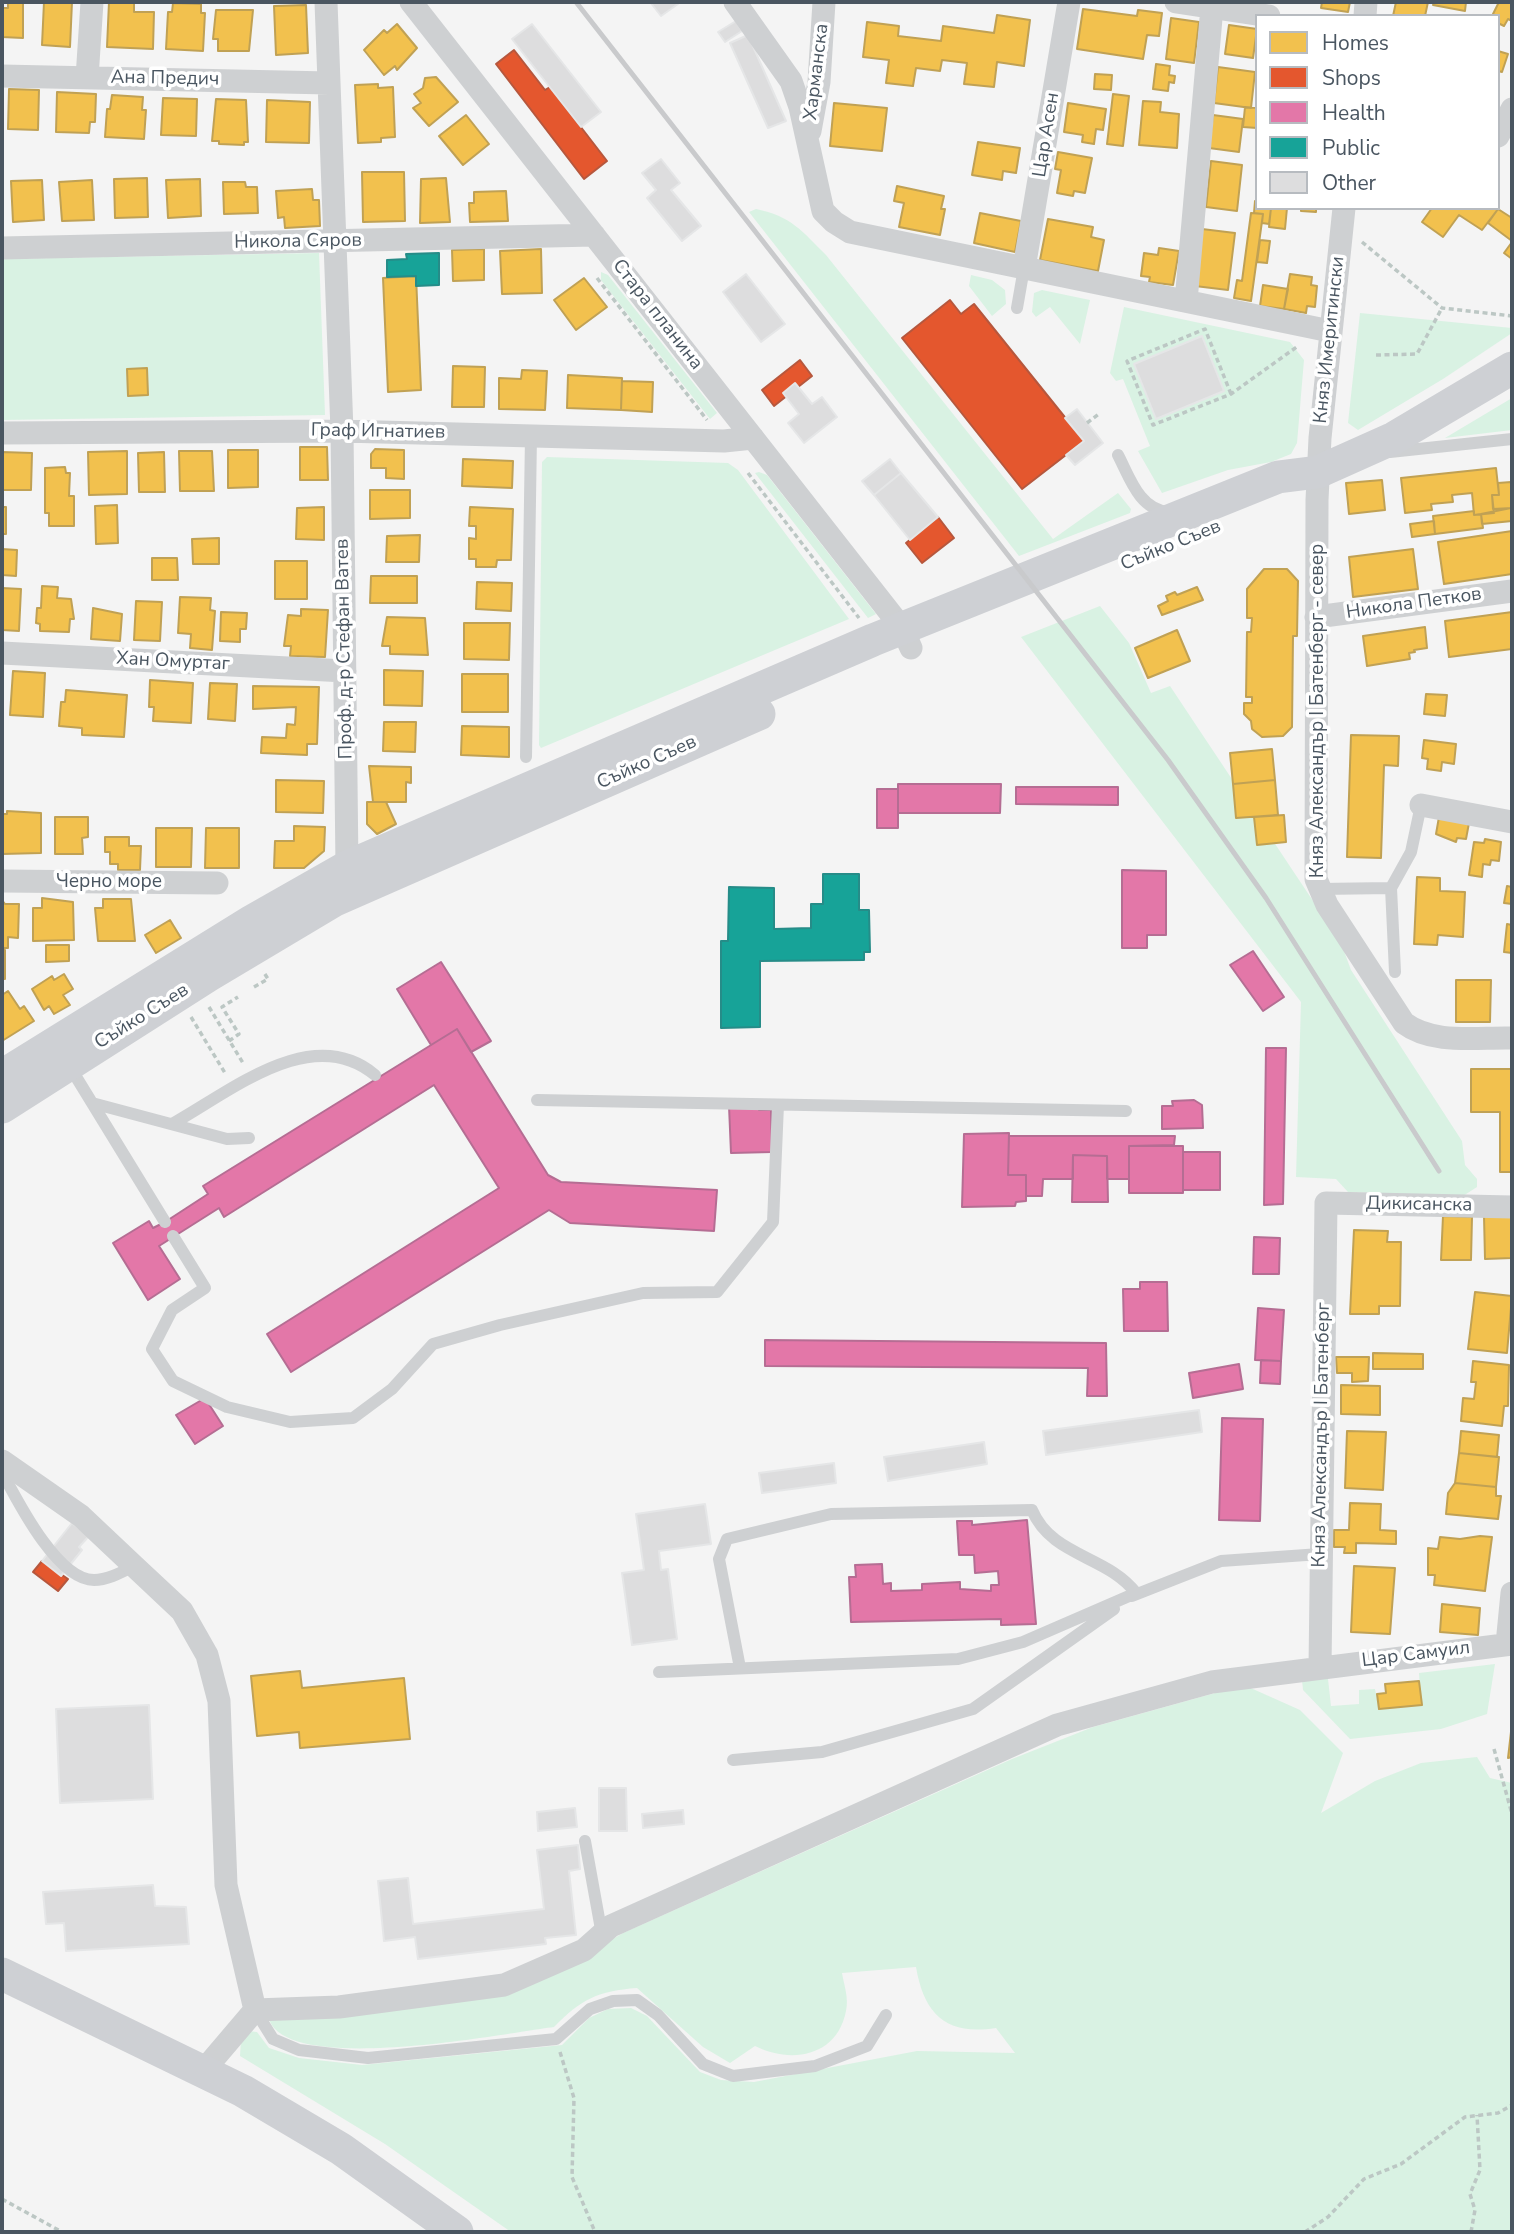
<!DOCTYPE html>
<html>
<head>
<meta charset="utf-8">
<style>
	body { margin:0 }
	#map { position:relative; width:1514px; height:2234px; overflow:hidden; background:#f4f4f4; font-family:"Nunito Sans",sans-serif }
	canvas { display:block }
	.frame { position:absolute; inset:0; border:4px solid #4a5661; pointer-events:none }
	.legend { position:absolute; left:1255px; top:14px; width:245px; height:196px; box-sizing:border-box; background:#fff; border:2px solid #b7bbc0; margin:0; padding:9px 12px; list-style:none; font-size:21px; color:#4a5661 }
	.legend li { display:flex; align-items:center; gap:14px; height:35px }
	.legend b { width:35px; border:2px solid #b7bbc0 }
</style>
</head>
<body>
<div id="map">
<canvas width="1514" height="2234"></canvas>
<div class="frame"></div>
<ul class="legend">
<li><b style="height:19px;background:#f2c14e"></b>Homes</li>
<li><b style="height:19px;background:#e4572e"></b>Shops</li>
<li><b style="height:19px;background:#e377a8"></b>Health</li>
<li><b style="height:19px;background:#17a398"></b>Public</li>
<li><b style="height:19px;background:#ddddde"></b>Other</li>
</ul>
</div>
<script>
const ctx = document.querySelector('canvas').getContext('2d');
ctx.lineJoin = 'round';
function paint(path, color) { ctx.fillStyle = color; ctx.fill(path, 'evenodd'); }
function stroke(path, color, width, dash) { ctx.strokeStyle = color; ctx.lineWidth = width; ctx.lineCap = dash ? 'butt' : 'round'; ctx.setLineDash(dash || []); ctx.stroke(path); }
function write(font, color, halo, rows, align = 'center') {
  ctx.font = font + ' "Nunito Sans",sans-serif'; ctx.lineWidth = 7; ctx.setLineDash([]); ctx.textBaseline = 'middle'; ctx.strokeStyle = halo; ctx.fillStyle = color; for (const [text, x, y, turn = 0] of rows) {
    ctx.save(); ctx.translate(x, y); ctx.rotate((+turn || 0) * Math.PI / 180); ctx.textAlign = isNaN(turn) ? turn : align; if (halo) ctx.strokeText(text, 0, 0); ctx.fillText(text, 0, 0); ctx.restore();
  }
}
const green = new Path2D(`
	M756 209C791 216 802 231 826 255L1053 539 1118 493 1131 509 1130 513 1019 556 749 212Z
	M319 253 325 415 2 420V259Z
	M601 272 608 275 717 413 710 419 601 280Z
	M971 275 992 280 1005 290 1006 304 992 316 969 286Z
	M1042 290 1090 300 1080 344 1050 307 1036 317 1032 312 1034 293Z
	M1124 307 1290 342 1304 360 1297 443 1291 454 1271 462 1228 470 1162 493 1138 451 1150 446 1123 379 1116 381 1110 373Z
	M1360 313 1512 328V333L1443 379 1358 430 1348 423Z
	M1512 398V430L1445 438Z
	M547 457 728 463 738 470 849 619 541 748 539 745 542 462Z
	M759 472 767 475 876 614 868 618 755 473Z
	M1100 606 1129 643 1151 693 1170 686 1341 943 1351 970 1462 1141 1465 1165 1477 1179V1187L1463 1196 1348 1192 1336 1179 1296 1177 1301 1002 1021 637Z
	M1495 1664 1487 1714 1441 1729 1350 1739 1303 1690 1302 1680 1319 1676 1328 1679 1331 1706 1359 1704V1690L1375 1689 1379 1709 1421 1705 1419 1673Z
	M1244 1685 1300 1710 1343 1753 1321 1813 1375 1781 1421 1763 1477 1757 1490 1778 1512 1783V2232H511L385 2144 240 2056 241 2040 248 2031 257 2032 269 2048 299 2058 362 2065 562 2045 589 2018 608 2009 631 2008 647 2016 700 2072 721 2080 754 2082 917 2051 1015 2053 996 2028C946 2036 924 2014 916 1967L842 1973C844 1985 849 1998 846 2011 837 2057 791 2064 755 2046L730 2063 703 2047 637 1988C598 1991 581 1999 554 2027 506 2033 281 2078 268 2016L557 1972 623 1933 1012 1759 1093 1727Z`);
const homes = new Path2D(`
	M8 2H23V38L2 37V8H8Z
	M44 2H72L70 47 42 45Z
	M109 2H134V12H154L153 49 107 47Z
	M1322 2H1350L1348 12 1321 8Z
	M1396 2H1428L1425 16H1393Z
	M1434 2H1466L1465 11 1433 5Z
	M1499 2H1512V21L1508 19 1504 26 1498 23V16H1492Z
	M173 3 201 4V13H205L203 51 166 49 168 12H172Z
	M306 5 308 53 276 55 274 6Z
	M1083 9 1137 16 1138 10 1162 13 1159 36 1147 35 1143 59 1077 49Z
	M216 10H253L249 51H218V39H213Z
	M997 15 1030 20 1024 66 997 62 994 87 964 84 967 63 942 60 940 71 916 68 913 86 886 83 889 60 863 57 867 22 899 26 898 36 941 41 943 26 994 33Z
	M1171 18 1199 22 1194 63 1166 59Z
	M397 24 417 48 397 70 395 66 384 75 364 50 384 30 387 33Z
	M1229 25 1257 29 1253 58 1225 54Z
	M1498 51 1508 54 1502 72 1498 71Z
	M1156 64 1170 66 1169 75 1175 76 1174 83 1169 82 1168 91 1153 89Z
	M1218 67 1255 72 1251 108 1214 103Z
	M1095 74 1112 75 1111 90 1094 89Z
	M436 77 458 102 429 126 413 108 421 103 414 94 423 88 425 78Z
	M378 84V88L393 87 395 137 381 138V142L358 143 355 85Z
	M9 89 39 90 38 130 8 129Z
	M57 92 96 94 95 122H90L89 133 56 132Z
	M1113 94 1129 96 1123 146 1107 144Z
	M112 95 143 97 142 110H146L144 139 105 137 107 109H110Z
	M163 98 197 99 196 136 161 135Z
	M216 99 246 100 248 142H244V145L219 144V141H212Z
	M267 100 310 102 309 143 266 142Z
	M1143 101 1161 102 1160 112 1179 114 1177 148 1139 145Z
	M834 103 887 108 882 151 830 146Z
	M1068 103 1106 109 1103 130 1096 129 1094 144 1082 142 1083 135 1064 132Z
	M1245 107 1257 108V128L1243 127Z
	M466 115 489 144 463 165 439 136Z
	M1213 115 1243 119 1239 152 1209 148Z
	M978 142 1020 148 1016 173 1003 171 1002 180 972 175Z
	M1058 152 1092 158 1085 193 1074 191 1073 196 1057 193 1061 170 1055 169Z
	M1211 161 1242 165 1237 211 1206 207Z
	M362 172H404L405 221 363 222Z
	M147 178 148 217 115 218 114 179Z
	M446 178 450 222 420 223 421 179Z
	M200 179 201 216 168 218 166 180Z
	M42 180 44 220 13 222 11 181Z
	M92 180 94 220 62 221 59 182Z
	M223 182H245L246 187H257L258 213 224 214Z
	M897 186 944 196 941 209H945L940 235 899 227 904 203 894 201Z
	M312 189 313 200H319L320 226 285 228 284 217 278 218 276 191Z
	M506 191 508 221 470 222 469 203H474V192Z
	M1255 201 1257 208H1271L1269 224 1262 223 1263 214 1254 213Z
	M1271 208H1287L1285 229 1269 227Z
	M1301 208H1323L1316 209V212L1301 211Z
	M1432 208H1498V209L1482 230 1459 215 1443 237 1422 222Z
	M1498 209 1512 218V241L1488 223Z
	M980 213 1021 221 1015 252 974 243Z
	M1251 213 1263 214 1251 301 1234 298 1237 280 1242 281Z
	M1048 219 1093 227 1091 237 1104 240 1098 271 1040 260Z
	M1202 229 1235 233 1228 290 1195 286Z
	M1260 240 1270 241 1267 263 1257 262Z
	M1512 242V259L1504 253Z
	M1159 248 1179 251 1173 285 1149 282 1150 277 1141 276 1144 253 1158 255Z
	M484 249V280L453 281 452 250Z
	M541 249 542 293 502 294 500 251Z
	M1290 274 1312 277 1311 285 1317 286 1315 307 1307 306 1306 313 1284 309Z
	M416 276 421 390 388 392 383 278Z
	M584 278 607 307 576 330 554 300Z
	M1263 285 1288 289 1284 309 1260 306Z
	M453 366 485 367 484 407H452Z
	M147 368 148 395 128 396 127 369Z
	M522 370 547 371 545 410 499 409V378L521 379Z
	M568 375 622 378 621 410 567 408Z
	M622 381 653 382 652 412 621 410Z
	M300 447H327L328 480H300Z
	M375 449 404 450V479L386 478V468H371V454Z
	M228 450H258V487L228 488Z
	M127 451V494L89 495 88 452Z
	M179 451H212L214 491H180Z
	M2 452 32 453 31 490H2Z
	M164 452 165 492H139L138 453Z
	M463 459 513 461 512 488 462 486Z
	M65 467 66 473H70L69 496H74V526H49V513H45V468Z
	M1496 468 1499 495H1492L1494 513 1474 515 1472 493 1452 495 1453 502 1431 504 1432 510 1405 513 1401 478Z
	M1382 480 1385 510 1349 514 1346 483Z
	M1511 482 1512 508 1493 509 1492 495H1499L1498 483Z
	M370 490H410V518L370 519Z
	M117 505 118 543 96 544 95 506Z
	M2 507H6V534H2Z
	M324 507V540L296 539 297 508Z
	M470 507 513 509 511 560H497L496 567H476V559H469V538L476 539V526H469Z
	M1511 508 1512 521 1482 524 1481 514Z
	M1474 511V515L1481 514 1483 528 1435 534 1433 516Z
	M1434 521 1435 534 1412 537 1410 524Z
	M1512 531V574L1444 584 1438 542Z
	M420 535 419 562H386L387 536Z
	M219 538V564H193L192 539Z
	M2 549 17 550 16 576 2 575Z
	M1413 549 1418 589 1353 597 1349 557Z
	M152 558H177L178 580H152Z
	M275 561H307V599H275Z
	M1264 569H1287L1298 581 1297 636H1293L1292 727 1283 736 1262 737 1252 729 1251 721 1244 714V703H1252V697H1246L1247 632H1251L1252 618H1247V589Z
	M371 576H417V603H370Z
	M477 582 512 583 511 611 476 609Z
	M42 586 58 587 57 598 71 599 74 619H70L69 632 40 631V624L36 623 37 608H41Z
	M1197 587 1203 600 1162 615 1158 606 1168 601 1166 596 1175 592 1177 595Z
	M2 588 21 589 19 631 2 630Z
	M180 597 211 598 210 610 215 611 212 650 190 648 191 634 178 633Z
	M136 601 162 602 160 641 134 640Z
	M93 608 122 614 120 641 91 639Z
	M301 609 328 610 325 657 290 656 291 646H284L288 615 301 616Z
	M221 612 247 613 246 629H240V642L220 641Z
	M1512 612V649L1449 657 1445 621Z
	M387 617 425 618 428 655 390 654V646H382Z
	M464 623H510L509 660 464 659Z
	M1425 627 1427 648 1414 650 1415 652 1409 653 1410 659 1367 666 1363 636Z
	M1177 630 1190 661 1148 678 1135 648Z
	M384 670 423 671 422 706 384 705Z
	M13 671 45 673 43 717 10 715Z
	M462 674H508V712H462Z
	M150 680 193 683 191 723 153 721 154 707H149Z
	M210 683 237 684 235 721 208 719Z
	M253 686 319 687 317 744H307V755L261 753 262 737 286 738 287 724 295 725 296 707 253 709Z
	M66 690 127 695 124 737 82 735V728L59 726 61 702H65Z
	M1426 694 1447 695 1445 716 1424 714Z
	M384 722H416L415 752 383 751Z
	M462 726 509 727V757L461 755Z
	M1351 735 1399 736 1398 766 1384 765 1381 858 1347 857Z
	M1424 740 1456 744 1454 764 1442 762 1441 771 1427 769 1428 759 1422 758Z
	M1272 749 1275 780 1233 784 1230 753Z
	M369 766 411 767V783L406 782V802H373Z
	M276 780 324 781 323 813 276 812Z
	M1275 780 1278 815 1236 818 1233 784Z
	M367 802H386L396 824 377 834 367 824Z
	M7 811 41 813V853L2 854V814H7Z
	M1284 815 1286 842 1257 845 1254 817Z
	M55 817H88V837L82 838 83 854H55Z
	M1439 817 1469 823 1466 839 1457 838 1456 842 1436 834Z
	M294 826 325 827 324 851 304 868H274L275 841H294Z
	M156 828H192L191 867H156Z
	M206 828H239V868H205Z
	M105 837H129V846H141L140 870H118V864H110V852H105Z
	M1485 839 1501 842 1499 861 1491 860 1490 865 1483 864 1482 877 1469 875 1474 842 1484 843Z
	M1417 877 1440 878V891L1465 892 1463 937 1438 935 1437 945 1414 944Z
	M1507 886 1512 887V915V904L1504 903Z
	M42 898 73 902 74 940 33 941V908H42Z
	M103 899H131L135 941H98L95 908H103Z
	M2 900 5 904H19L18 938 8 937V948H2Z
	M170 920 181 938 156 953 145 935Z
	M1507 924 1512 925V953L1504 952Z
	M46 945H69V961L46 962Z
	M2 950H5V979H2Z
	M64 974 73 989 63 995 70 1005 54 1014 49 1006 44 1010 32 989 52 976 54 980Z
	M1456 980H1491L1490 1022H1456Z
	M8 991 20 1009 24 1006 34 1021 2 1041V995Z
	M1471 1069H1512V1172H1500V1112H1471Z
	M1443 1216 1472 1217 1471 1260H1441Z
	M1484 1216H1512V1258L1485 1259Z
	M1354 1230 1388 1231 1387 1242H1401L1400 1306H1379V1314H1350Z
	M1475 1292 1512 1296 1507 1353 1468 1349Z
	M1373 1353 1423 1354V1369H1373Z
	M1336 1357H1369L1368 1381 1352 1382V1373H1337Z
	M1473 1361 1509 1365 1508 1406H1504L1502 1426 1461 1421 1463 1398 1474 1399 1476 1382H1471Z
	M1341 1385 1380 1386V1415L1341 1414Z
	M1347 1431 1386 1432 1383 1490 1345 1488Z
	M1461 1431 1499 1435 1497 1457 1459 1453Z
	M1459 1453 1499 1457 1496 1487 1455 1483Z
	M1455 1483 1496 1487V1496H1501L1498 1519 1446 1514 1448 1493Z
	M1350 1503 1381 1504 1380 1530 1396 1531V1544L1356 1543V1553H1344L1345 1547H1334V1530H1349Z
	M1480 1536 1492 1537 1485 1591 1434 1585 1435 1575H1428V1548L1438 1549 1440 1537 1460 1539Z
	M1354 1566 1395 1568 1390 1634 1351 1632Z
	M1442 1604 1480 1608 1478 1635 1440 1632Z
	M300 1671 302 1688 404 1678 410 1739 300 1748 299 1732 257 1736 251 1676Z
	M1419 1681 1422 1705 1379 1709 1377 1694 1386 1693 1385 1684Z
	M1512 1723V1757L1508 1758Z`);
const shops = new Path2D(`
	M514 50 545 90 550 87 607 161 584 179 496 64Z
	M950 300 961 314 974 304 1084 441 1022 489 902 338Z
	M800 360 812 376 774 406 762 390Z
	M938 517 954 538 922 563 906 543Z
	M42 1561 68 1579 58 1591 33 1572Z`);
const health = new Path2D(`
	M898 784H1001L1000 813H898Z
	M1016 787H1118V805L1016 804Z
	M877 789H898V828H877Z
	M1122 870 1166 871V935H1147V948H1122Z
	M1253 951 1284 997 1263 1011 1230 965Z
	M441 962 491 1041 471 1052 457 1029 431 1045 397 989Z
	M457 1029 548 1175 561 1182 717 1190 714 1231 570 1223 549 1210 291 1372 267 1334 499 1188 434 1085 224 1217 219 1208 159 1246 180 1279 148 1300 113 1243 149 1221 153 1228 165 1222 208 1194 203 1186Z
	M1266 1048H1286L1283 1204 1264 1205Z
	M1194 1100 1202 1105 1203 1128 1162 1129V1106H1173L1172 1101Z
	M759 1105V1110H771L772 1152 731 1153 729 1106Z
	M1009 1133 1008 1175H1026V1201L1016 1202 1015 1206 962 1207 964 1134Z
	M1009 1136H1175L1174 1145 1129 1146V1179H1107V1156L1073 1155V1179H1043L1042 1196H1026V1175H1008Z
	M1129 1146H1183V1193H1129Z
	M1183 1152H1220V1190H1183Z
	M1073 1155 1107 1156 1108 1202H1072Z
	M1254 1237 1280 1238 1279 1274H1253Z
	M1140 1282H1167L1168 1331H1124L1123 1289H1140Z
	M1258 1308 1284 1310 1281 1361 1255 1360Z
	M765 1340 1106 1343 1107 1396H1087L1088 1368 765 1366Z
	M1261 1360 1281 1361 1280 1384 1260 1383Z
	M1239 1364 1243 1389 1193 1398 1189 1373Z
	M205 1398 223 1426 195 1444 176 1415Z
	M1222 1418 1263 1419 1260 1521 1219 1520Z
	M1027 1520 1036 1624 1001 1625V1619L851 1622 849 1577H856L855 1565 882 1564 883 1584 891 1583V1591L922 1590V1584L960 1582V1589L991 1591V1585H999L998 1571 975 1573 974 1555H959L957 1521H972V1525Z`);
const public = new Path2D(`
	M439 253V285L416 286V276L387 277V260L407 259 406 254Z
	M823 874H859V910H869L870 952H864V960L760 961V1027L721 1028V941H728L729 887 774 888V929L811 928V904H823Z`);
const building = new Path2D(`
	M650 2H677L678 4 661 16Z
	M736 21 742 31 725 42 718 32Z
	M532 24 601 112 581 127 512 39Z
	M748 35 786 121 768 128 730 43Z
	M661 159 680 183 671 190 701 226 682 241 647 198 656 190 642 173Z
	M746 274 785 324 761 342 723 292Z
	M1202 336 1224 391 1156 419 1134 364Z
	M795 383 812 404 822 397 837 417 804 443 788 423 799 414 783 393Z
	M1077 409 1103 443 1075 465 1066 455 1084 441 1065 418Z
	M890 459 901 473 874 495 862 481Z
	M901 473 938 517 910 540 874 495Z
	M1199 1410 1202 1432 1046 1455 1043 1431Z
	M984 1442 987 1464 888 1481 884 1457Z
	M834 1463 836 1483 762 1493 759 1473Z
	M705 1504 711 1544 659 1551 661 1570 668 1569 677 1639 632 1645 622 1573 644 1570 636 1514Z
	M72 1523 89 1536 79 1547 82 1550 61 1576 42 1561Z
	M149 1705 153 1799 60 1803 56 1709Z
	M599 1788H626L627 1831H599Z
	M575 1808 577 1827 538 1831 537 1812Z
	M683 1810 684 1824 643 1828 642 1814Z
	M578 1845 580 1869 569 1871 576 1935 545 1938 546 1944 418 1959 415 1937 384 1941 378 1881 408 1878 413 1924 544 1909 537 1850Z
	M153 1885 155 1906 186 1907 189 1944 66 1951 64 1923 46 1924 43 1892Z`);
const path = new Path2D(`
	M1362 242 1442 308 1512 316
	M597 278 707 420
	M1376 355 1417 354 1442 308
	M1231 394 1205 329 1127 361 1153 425 1231 394 1298 346
	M1087 423 1100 413
	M748 473 859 618
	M254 987 268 979 263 971
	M209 1007 243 1063
	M191 1017 225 1073
	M229 1041 239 1034 222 1007 238 997
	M1494 1749 1512 1814
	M560 2052 574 2098 572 2177 595 2232
	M2 2199 62 2232
	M1305 2232 1328 2217 1364 2179 1401 2164 1465 2117 1498 2113 1512 2105
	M1471 2232 1475 2210 1470 2194 1480 2170 1477 2115`);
const lane = new Path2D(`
	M1017 308 1024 268
	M1390 452 1512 439
	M1118 455C1130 478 1139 509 1168 512
	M526 757 531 436
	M1319 889 1391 888
	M1395 972 1391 888 1411 852 1421 805
	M70 1067 165 1222
	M537 1100 1126 1111
	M92 1103 227 1139 249 1138
	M172 1124C230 1092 312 1022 375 1075
	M173 1236 205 1288 172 1310 152 1349 173 1381 227 1407 290 1422 353 1418 392 1389 433 1344 500 1325 643 1293 717 1292 773 1222 778 1105
	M2 1472C17 1500 57 1580 94 1580 108 1580 122 1572 134 1566
	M1132 1596 1221 1561 1320 1554
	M659 1672 958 1659 1023 1642 1136 1593C1107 1555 1052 1557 1032 1510L831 1514 727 1539 719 1559 740 1668
	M733 1760 822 1752 973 1709 1114 1609
	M585 1841 602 1935
	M255 2010 273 2039 299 2050 368 2058 556 2039 590 2009 613 2001 637 2000 658 2015 703 2064 733 2076 815 2066 867 2046 886 2015`);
const street = new Path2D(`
	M326 2 342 431 347 867 353 879
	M411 2 902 628 911 648
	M735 2 791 81 800 107 823 211 834 222 850 232 1330 331
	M1176 2 1269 16
	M1365 16 1366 2
	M2 76 329 83
	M87 78 92 2
	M810 131 819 82 824 2
	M1498 136 1512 109
	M1344 208 1320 438 1317 500 1316 879 1327 905 1404 1023C1433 1045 1477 1037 1512 1038
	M2 248 594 235
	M1024 268 1069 2
	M1186 301 1212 7
	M2 433 342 431 724 441 753 438
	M1316 617 1512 591
	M2 653 345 671
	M1421 805 1512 822
	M2 881 217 883
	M2 1461 81 1516 134 1566 182 1611 207 1655 219 1701 226 1885 255 2010
	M1507 1644 1512 1593
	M1320 1667 1326 1203 1512 1207
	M204 2070 255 2010 339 2007 504 1985 584 1950 611 1926 1057 1725 1212 1682 1512 1644`);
const secondary = new Path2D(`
	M2 1076 252 921 347 867 873 640 1278 477 1318 472 1394 438 1512 368
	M2 1107 209 975 333 901 759 714
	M2 1974 243 2091 341 2149 457 2232`);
const rail = new Path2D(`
	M576 2 1168 760 1266 898 1439 1171`);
const streetNames = [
	["Харманска",817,72,-83],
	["Ана Предич",165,79,1],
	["Цар Асен",1047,135,-81],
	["Никола Сяров",298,242,-1],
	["Стара планина",657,315,52],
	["Княз Имеритински",1330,340,-84],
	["Граф Игнатиев",378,432,1],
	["Съйко Съев",1171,546,-22],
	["Никола Петков",1414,604,-8],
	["Проф. д-р Стефан Ватев",345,649,-91],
	["Хан Омуртаг",173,662,3],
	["Княз Александър I Батенберг - север",1318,711,-90],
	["Съйко Съев",647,763,-24],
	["Черно море",109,882],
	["Съйко Съев",142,1017,-32],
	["Дикисанска",1419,1205,1],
	["Княз Александър I Батенберг",1322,1435,-89],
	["Цар Самуил",1416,1655,-7]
];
paint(green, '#d9f2e3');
paint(homes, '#f2c14e');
stroke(homes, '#c0a154', 2);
paint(shops, '#e4572e');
stroke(shops, '#b6573d', 2);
paint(health, '#e377a8');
stroke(health, '#b56d93', 2);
paint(public, '#17a398');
stroke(public, '#268c88', 2);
paint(building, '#ddddde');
stroke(building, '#e5e6e7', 2);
stroke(path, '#bcc7c4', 3.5, [5, 3.5]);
stroke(lane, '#ced0d2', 12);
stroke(street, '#ced0d2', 23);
stroke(secondary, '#ced0d4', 33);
stroke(rail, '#c9cacc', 5);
write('19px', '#4a5661', '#fff', streetNames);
</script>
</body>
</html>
